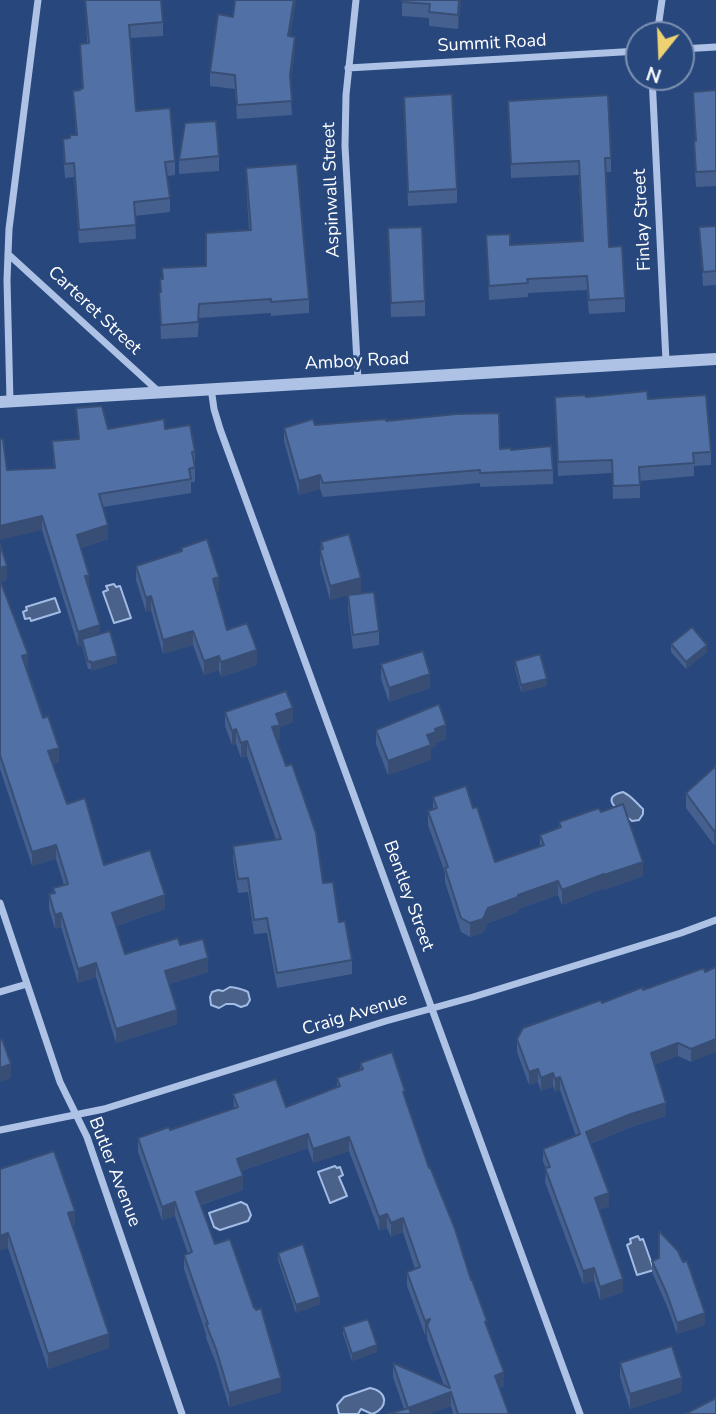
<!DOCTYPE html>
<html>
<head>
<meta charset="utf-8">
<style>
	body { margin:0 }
	#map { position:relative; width:716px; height:1414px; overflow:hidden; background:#27477d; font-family:"Nunito Sans",sans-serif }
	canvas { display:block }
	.north { position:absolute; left:625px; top:21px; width:70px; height:70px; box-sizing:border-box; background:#27477d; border:2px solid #7d91b1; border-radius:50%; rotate:198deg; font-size:19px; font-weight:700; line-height:28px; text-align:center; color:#fff }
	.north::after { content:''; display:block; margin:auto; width:24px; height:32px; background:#edd273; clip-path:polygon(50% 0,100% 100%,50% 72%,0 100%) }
</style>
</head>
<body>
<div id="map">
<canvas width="716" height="1414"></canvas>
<div class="north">N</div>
</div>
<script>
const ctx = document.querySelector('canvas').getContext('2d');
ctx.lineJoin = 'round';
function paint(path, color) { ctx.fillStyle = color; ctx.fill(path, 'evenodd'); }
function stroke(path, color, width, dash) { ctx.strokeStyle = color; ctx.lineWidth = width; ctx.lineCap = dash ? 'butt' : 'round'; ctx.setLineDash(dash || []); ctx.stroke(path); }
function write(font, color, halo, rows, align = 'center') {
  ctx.font = font + ' "Nunito Sans",sans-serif'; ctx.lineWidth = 5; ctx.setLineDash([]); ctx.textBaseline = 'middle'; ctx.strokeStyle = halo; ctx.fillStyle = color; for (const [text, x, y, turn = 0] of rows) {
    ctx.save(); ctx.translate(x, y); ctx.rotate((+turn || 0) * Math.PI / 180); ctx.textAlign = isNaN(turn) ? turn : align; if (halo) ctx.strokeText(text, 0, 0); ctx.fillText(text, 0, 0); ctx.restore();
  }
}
const water = new Path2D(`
	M114 584 116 587 120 586 131 618 114 623 103 592 108 590 106 586Z
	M55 598 60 612 31 621 30 618 25 619 23 612 27 610 26 607Z
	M623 792C632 796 636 803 643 809V814L639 820 632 821C624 814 596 798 623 792Z
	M230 987C234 987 245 990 248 992L250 1000 247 1005 241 1007 234 1004H226L219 1008 211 1005 210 997 212 992 218 990 223 991Z
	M335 1166 337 1168 340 1167 343 1175 339 1177 347 1196 330 1203 318 1172Z
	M241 1202 247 1205 251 1215 248 1221 220 1230 214 1227 209 1213Z
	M638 1236 640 1240 643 1239 654 1270 637 1275 627 1245 631 1243 630 1239Z
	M370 1388C388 1391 389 1408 372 1414L361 1409 358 1414H339L337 1405 344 1397Z`);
const minor = new Path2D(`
	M356 0 346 95 345 146 358 380
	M657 35 662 0
	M681 49 716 47
	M348 68 639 51
	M652 77 666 361
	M8 254 158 391
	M211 388 214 409 220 429 580 1414
	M10 401 7 280 9 229 38 0
	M0 903 60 1082 87 1137 182 1414
	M0 992 27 984
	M0 1130 104 1109 386 1021 473 997 681 933 716 920`);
const tertiary = new Path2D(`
	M0 402 716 359`);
const wall = new Path2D(`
	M85 0 163 22V36L130 38 136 111 175 161V175L167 176 170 198V212L135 216 136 239 79 243 74 177 65 178 63 152V139L70 138 76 135 73 91 80 90 82 88 80 44 87 43Z
	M235 0H296L290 36 295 51 290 84 292 115 237 119 235 89 210 86V72L233 17Z
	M401 0H461L458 29 429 26V18L402 16V2Z
	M716 90V186L696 187 694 155V141H695L693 92Z
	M404 97 457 189V203L408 206Z
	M508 101 611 158V172H605L609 247 625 298V312L589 314 587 290 528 293V297L489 300 486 235 510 245 582 241 579 175 511 178Z
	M219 156V171L179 174V160Z
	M246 168 309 299V313L271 316V313L199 318 198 337 161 339 159 292H160L162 279V268L206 266 249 230 246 182Z
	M716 226V285L703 286 699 227Z
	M388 228 425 301V316L391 317Z
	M555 397 648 399 711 452V465L694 466V476L640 481V498L613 499 612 473 558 476Z
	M76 408 108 429H165L195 452V482H191V493L103 507 108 539 81 548 89 589 100 634 117 663 91 671V669H88L82 645 78 646 42 530 7 470 54 468 52 441 78 439Z
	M386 421 500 449 511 450 553 470V484L480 487V483L323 497 320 489 299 495 284 441V428L315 425Z
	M321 542 361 592 349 595 379 631V645L353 649 348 610V595L330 600 320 564Z
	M0 544 7 580 1 582 28 668H27L59 762 53 764 67 804 104 865 165 909 116 926 125 954 180 945 208 972 169 984 177 1024 116 1043 96 977 78 983 61 927 55 929 49 909V894L53 893V888L64 885 56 859 32 866 0 769Z
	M181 548 219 591 216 592 227 630 257 665 221 677 219 670 204 675 193 645 163 654 151 610 146 612 136 580V566L181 551Z
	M671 644 707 652 686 669 671 652Z
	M515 661 547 686 521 692 515 668Z
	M381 664 430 688 389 702 381 679Z
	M225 712 293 722 280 727V739L277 740 323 883 339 922 352 960V974L277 988 267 933 254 934 248 892 238 893 233 860V846L276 840 247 756 241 758 236 744 232 745 225 726Z
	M376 730 446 739 436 743V746L431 748V760L388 775 376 744Z
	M716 766 714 845 686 808V793Z
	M433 797 473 808 495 862 540 846V835L559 828V822L601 812 643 876 604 890V888L562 905 558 895 518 909V912L488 923 483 933 470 937 461 932 445 882V873L428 825V811L433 810Z
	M704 968 691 1062 678 1056 654 1065 666 1116 631 1127 590 1144 609 1206 599 1210 623 1292 600 1300 594 1281 583 1284 545 1182 546 1168 543 1162V1149L576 1136 560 1090 555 1092 553 1086 541 1091 538 1082 529 1085 517 1052V1039L602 1003 643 990Z
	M360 1063 405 1100 429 1168 487 1328 504 1386 499 1388 509 1414H453L451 1406 428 1414H387L404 1409 393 1377V1363L444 1386 427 1339V1334L425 1335 407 1286V1272L415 1269 403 1232 391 1237 387 1228 379 1231 349 1151 313 1163 308 1148 241 1171 243 1190 201 1205 215 1244 281 1392 229 1407 216 1363 206 1338V1334L184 1269V1255L188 1254 175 1216 162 1220 138 1152V1138L170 1130 234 1109 233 1094 286 1107 337 1087V1078L360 1070Z
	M0 1169 75 1225 72 1226 109 1348 48 1369 8 1248 0 1250Z
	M278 1253 320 1304 296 1313 278 1260Z
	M652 1261 705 1325 677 1334 667 1306 652 1272Z
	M343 1327 377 1352 352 1361 343 1334Z
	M620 1363 682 1392 630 1409 620 1377Z`);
const shadedWall = new Path2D(`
	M294 0H296L288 50V36Z
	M459 0H461L458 29V15Z
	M295 37V51L290 89V75Z
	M320 475V489L299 495V481Z
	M42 516V530L0 540V526Z
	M108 525V539L77 549V535Z
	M7 566V580L0 582V568Z
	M89 575V589L85 591V576Z
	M219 577V591L213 593V579Z
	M361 578V592L330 600V586Z
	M151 596V610L146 612V598Z
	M100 625V639H82V645L78 646V632Z
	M193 631V645L163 654V640Z
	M707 645V652L686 669V662Z
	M257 650V665L221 677V662Z
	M28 654V668L22 670V656Z
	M117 656V663L91 671V663Z
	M219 656V670L204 675V661Z
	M430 674V688L389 702V688Z
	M547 679V686L521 692V685Z
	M293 708V722L280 727V739L272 742V727L276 714Z
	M446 725V739L436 743V746L431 748V760L388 775V761L435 729Z
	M236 729V744L232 745V731Z
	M247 741V756L241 758V743Z
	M59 748V762L48 765V751Z
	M716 829V844L714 845V831Z
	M56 845V859L32 866V852Z
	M643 862V876L604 890V875Z
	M604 874V888L562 905V890Z
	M558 881V895L518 909V912L488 923 483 933 470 937V923L488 908 518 895Z
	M165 895V909L112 927V913Z
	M61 913V927L55 929V915Z
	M208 958V972L165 985V971Z
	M96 963V977L78 983V969Z
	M177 1010V1024L116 1043V1029Z
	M716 1039V1052L691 1062V1049Z
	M678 1043V1056L651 1066V1053Z
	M11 1064V1078L0 1082V1068Z
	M538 1069V1082L529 1085V1072Z
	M553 1073V1086L541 1091V1078Z
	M560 1077V1090L555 1092V1079Z
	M666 1103V1116L631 1127 586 1145V1132L631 1114Z
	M308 1134V1148L237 1172V1159Z
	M349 1137V1151L313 1163V1149Z
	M243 1176V1190L196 1206V1192Z
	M609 1193V1206L595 1211V1198Z
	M175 1202V1216L162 1220V1207Z
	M75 1211V1225L68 1228V1213Z
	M387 1214V1228L379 1231V1217Z
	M403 1218V1232L391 1237V1223Z
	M8 1233V1248L0 1250V1236Z
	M594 1268V1281L583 1284V1271Z
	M623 1279V1292L600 1300V1287Z
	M320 1297V1304L296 1313V1305Z
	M705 1313V1325L677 1334V1323Z
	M430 1319 427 1325V1334L425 1335V1321Z
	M109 1334V1348L48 1369V1354Z
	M377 1345V1352L352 1361V1354Z
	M504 1372V1386L495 1389V1376Z
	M281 1378V1392L229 1407V1393Z
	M682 1378V1392L630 1409V1394Z
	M451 1392V1406L428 1414H408V1408Z`);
const building = new Path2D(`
	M85 0H161L163 22 129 25 136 111 170 108 175 161 165 162 170 198 134 202 136 225 79 230 74 163 65 164 63 139 70 138V135H77L73 91 80 90V89L83 88 80 44 89 43Z
	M235 0H294L288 36 295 37 290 75 292 101 237 105 235 75 210 72 218 14 233 17Z
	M403 0H459L458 15 429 12 430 4 402 2Z
	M716 90V171L696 172 694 141H696L693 92Z
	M452 94 457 189 408 192 404 97Z
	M608 95 611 158H605L609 247 622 246 625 298 589 300 587 276 527 279 528 283 489 286 486 235 510 234V245L583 241 579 161 511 164 508 101Z
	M216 121 219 156 179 160 185 123Z
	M297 164 309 299 271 302V299L199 304 198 322 161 325 159 292H161L160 279H163L162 268 206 266V233L251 230 246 168Z
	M716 226V271L703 272 699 227Z
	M422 227 425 301 391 303 388 228Z
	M647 391 648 399 706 395 711 452 693 453 694 463 639 467 640 485 613 486 612 460 558 462 555 397 585 395 586 397Z
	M102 406 108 429 164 419 165 429 190 425 195 452H192L195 467 189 469 191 479 99 494 108 525 77 535 89 575 85 576 100 625 78 632 42 516 0 526V439H3L7 470 55 468 52 441 79 439 76 408Z
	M499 413 500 449 511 448V450L551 446 553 470 480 473V470L323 483 320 475 299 481 284 428 313 419 315 425 386 419V421L456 414Z
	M349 534 361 578 330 586 320 550 323 549 321 542Z
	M207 539 219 577 213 579 227 630 247 623 257 650 221 662 219 656 204 661 193 631 163 640 151 596 146 598 136 566 182 551 181 548Z
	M0 544 7 566 0 568Z
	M0 580 28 654 22 656 43 718 48 716 59 748 48 751 67 804 85 798 104 865 150 850 165 895 112 913 125 954 178 938 180 945 203 939 208 958 165 971 177 1010 116 1029 96 963 78 969 61 913 55 915 49 894 55 893 53 888 68 884 56 845 32 852 0 755Z
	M374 592 379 631 353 635 348 595Z
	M692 627 707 645 686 662 671 644Z
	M110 631 117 656 91 663V661L88 662 82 639Z
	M423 651 430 674 389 688 381 664Z
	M540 654 547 679 521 685 515 661Z
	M286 691 293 708 276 714 280 725 272 727 286 766 292 764 316 833 323 883 333 882 339 922 345 921 352 960 277 973 267 918 254 920 248 878 238 879 233 846 281 839 247 741 241 743 236 729 232 731 225 712Z
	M439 704 446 725 435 729 436 732 427 735 431 745 388 761 376 730Z
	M716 766V829L714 831 686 793Z
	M466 786 473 808 477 807 495 862 544 845 540 835 561 827 559 822 599 808 601 812 623 804 643 862 604 875V874L562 890 558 881 518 895V897L488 908 483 919 470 923 461 918 445 868 448 867 428 811 437 808 433 797Z
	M716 967V1039L691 1049 678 1043 651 1053 666 1103 631 1114 586 1132 609 1193 595 1198 623 1279 600 1287 594 1268 583 1271 545 1168 550 1167 543 1149 580 1134 560 1077 555 1079 553 1073 541 1078 538 1069 529 1072 517 1039 523 1028 601 1000 602 1003 643 987V990L704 968 705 972Z
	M2 1039 11 1064 0 1068V1040Z
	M392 1052 405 1091 403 1092 429 1168 430 1167 455 1229 471 1280H472L487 1321 485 1322 504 1372 495 1376 509 1414H458L451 1392 408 1408 393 1363 450 1388 427 1325 430 1319 425 1321 407 1272 420 1267 403 1218 391 1223 387 1214 379 1217 349 1137 313 1149 308 1134 237 1159 243 1176 196 1192 215 1244 230 1239 254 1308 255 1307 256 1310 261 1308 281 1378 229 1393 216 1349 206 1324H208L184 1255 192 1252 175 1202 162 1207 138 1138 169 1127 170 1130 238 1107 233 1094 276 1079 286 1107 340 1086 337 1078 363 1069 360 1063Z
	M54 1151 75 1211 68 1213 109 1334 48 1354 8 1233 0 1236V1169Z
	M659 1231 678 1251 683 1262 687 1261 705 1313 677 1323 667 1294 652 1261 659 1258Z
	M303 1244 320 1297 296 1305 278 1253Z
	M368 1319 377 1345 352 1354 343 1327Z
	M672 1346 682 1378 630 1394 620 1363Z
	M716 1398V1414H685Z
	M409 1408 411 1414H387Z`);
const streetNames = [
	["Summit Road",492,44,-3],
	["Aspinwall Street",332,190,-92],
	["Finlay Street",643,220,-93],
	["Carteret Street",94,311,43],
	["Amboy Road",357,362,-3],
	["Bentley Street",408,896,70],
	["Craig Avenue",355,1015,-17],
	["Butler Avenue",114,1172,69]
];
paint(water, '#4a6189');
stroke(water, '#a2bce5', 2);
stroke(minor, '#adc2e5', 7);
stroke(tertiary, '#adc2e5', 12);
paint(wall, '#45608f');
paint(shadedWall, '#384e74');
paint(building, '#5070a6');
stroke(building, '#384e74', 2);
write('18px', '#fff', '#27477d', streetNames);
</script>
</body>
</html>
